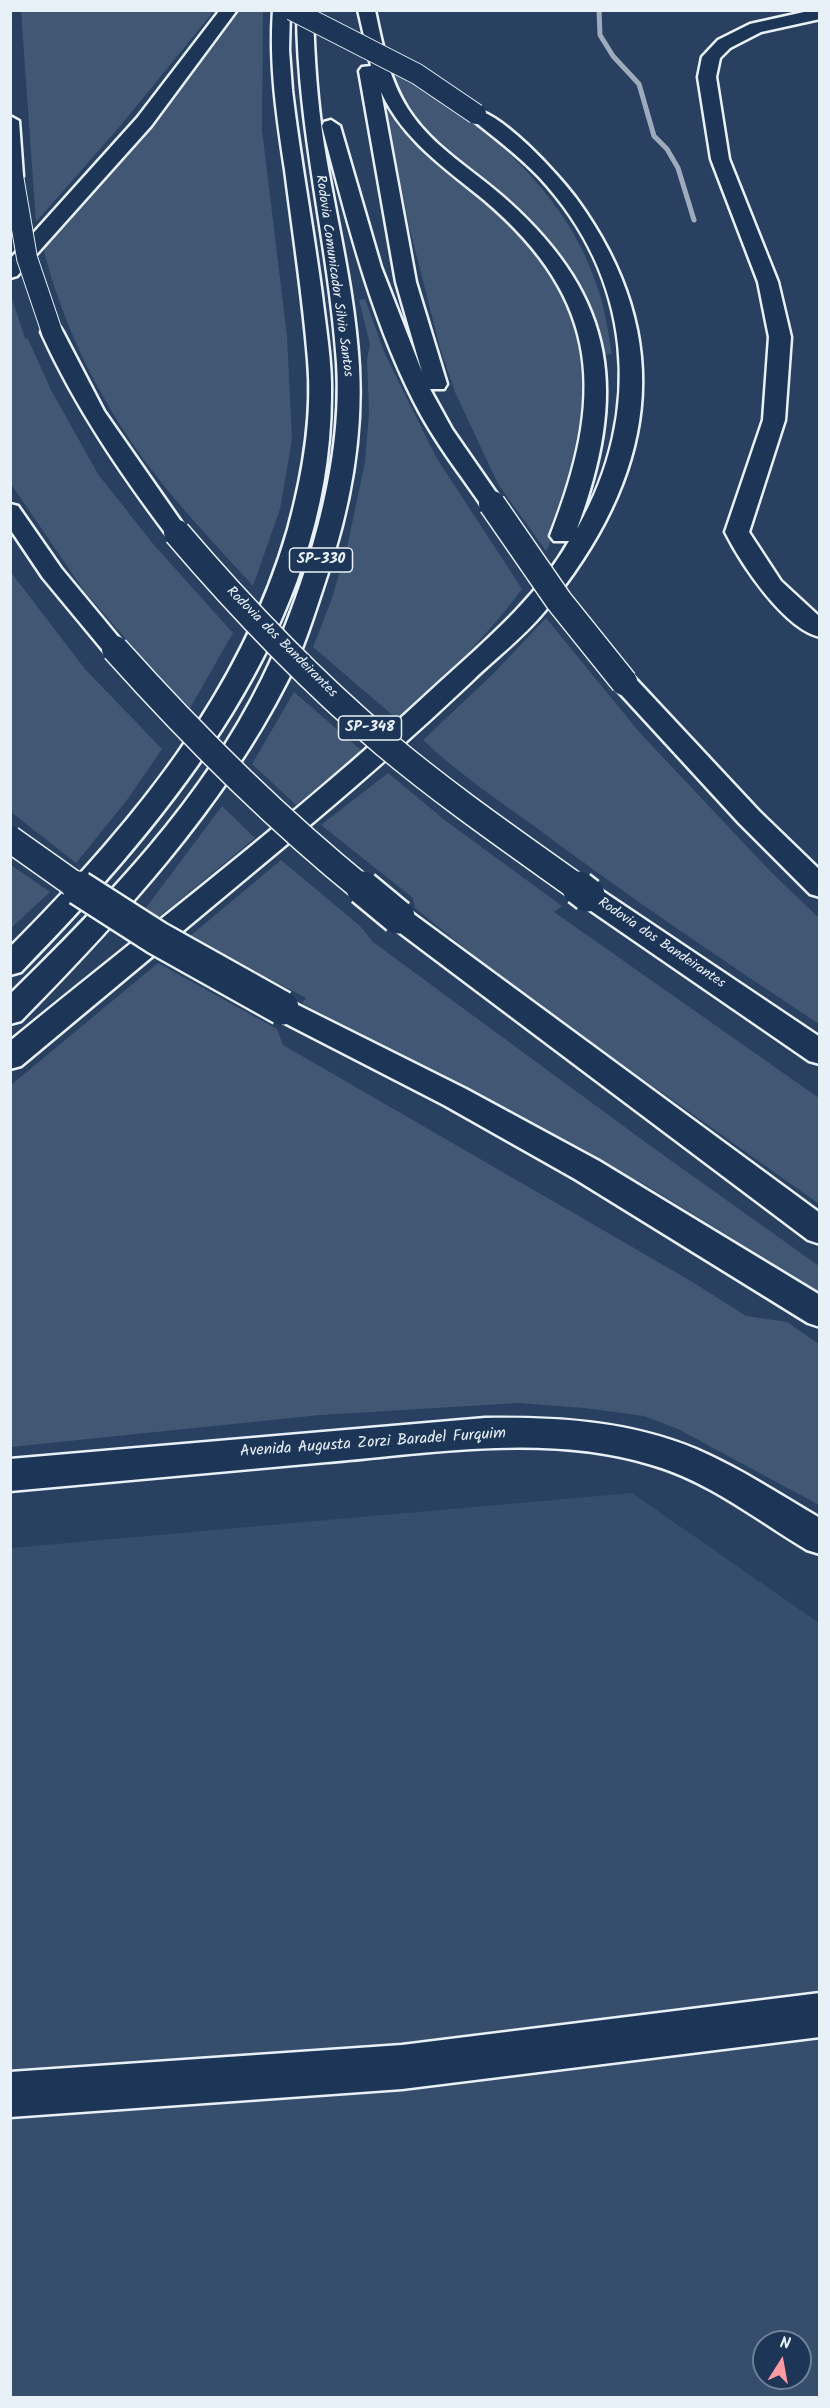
<!DOCTYPE html>
<html>
<head>
<meta charset="utf-8">
<style>
	body { margin:0 }
	#map { position:relative; width:830px; height:2408px; overflow:hidden; background:#294061; font-family:Kalam,sans-serif }
	canvas { display:block }
	.frame { position:absolute; inset:0; border:12px solid #e8f1f8; pointer-events:none }
	.north { position:absolute; left:752px; top:2330px; width:60px; height:60px; box-sizing:border-box; background:#1d3557; border:2px solid #6e8097; border-radius:50%; rotate:11deg; font-size:16px; font-weight:700; line-height:24px; text-align:center; color:#e8f1f8 }
	.north::after { content:''; display:block; margin:auto; width:21px; height:27px; background:#ff9aa2; clip-path:polygon(50% 0,100% 100%,50% 72%,0 100%) }
</style>
</head>
<body>
<div id="map">
<canvas width="830" height="2408"></canvas>
<div class="frame"></div>
<div class="north">N</div>
</div>
<script>
const ctx = document.querySelector('canvas').getContext('2d');
ctx.lineJoin = 'round';
function paint(path, color) { ctx.fillStyle = color; ctx.fill(path, 'evenodd'); }
function stroke(path, color, width, dash) { ctx.strokeStyle = color; ctx.lineWidth = width; ctx.lineCap = dash ? 'butt' : 'round'; ctx.setLineDash(dash || []); ctx.stroke(path); }
function write(font, color, halo, rows, align = 'center') {
  ctx.font = font + ' Kalam,sans-serif'; ctx.lineWidth = 4.5; ctx.setLineDash([]); ctx.textBaseline = 'middle'; ctx.strokeStyle = halo; ctx.fillStyle = color; for (const [text, x, y, turn = 0] of rows) {
    ctx.save(); ctx.translate(x, y); ctx.rotate((+turn || 0) * Math.PI / 180); ctx.textAlign = isNaN(turn) ? turn : align; if (halo) ctx.strokeText(text, 0, 0); ctx.fillText(text, 0, 0); ctx.restore();
  }
}
const built = new Path2D(`
	M632 1493 819 1623V2397L11 2398V1548ZM764 2342H800V2378H764Z`);
const green = new Path2D(`
	M21 11H214L121 125 36 222Z
	M239 11H263L262 130 287 336 292 439 280 509 253 586C217 546 179 507 148 465 99 400 63 326 43 248L168 103Z
	M384 65C475 114 568 189 599 292 606 312 608 334 612 354L604 355C592 303 565 253 525 218 489 185 447 159 415 121 401 105 393 84 384 65Z
	M386 110H393L425 149 422 151 515 225 548 262 580 327 588 407 559 525 546 551 498 484 455 392 440 348 409 226Z
	M11 296 25 338 28 339 51 390 98 474 154 545 233 633 190 708 146 662 84 591 11 484Z
	M365 299 385 354 436 457 522 589C486 638 443 679 397 719L313 647 331 601 346 552 365 462 369 413 367 360 370 344 359 300Z
	M10 571 85 669 162 749 127 800 76 863 11 812Z
	M546 618 640 733 771 872 819 918V1024C724 961 630 898 538 829 499 801 458 773 423 740L493 674Z
	M294 692 362 751 296 805 252 764Z
	M388 773 446 821 562 906 554 912 819 1098V1204L512 986 415 908 413 898 321 825Z
	M222 806 255 838 159 917 145 909Z
	M281 860 360 926 373 942 652 1147 819 1266V1292L647 1186 302 1003 306 998 189 937Z
	M11 865 50 892 11 928 10 865Z
	M158 963 277 1029 283 1045 691 1281 746 1316 787 1322 819 1344V1505L678 1429 644 1416 584 1408 519 1403 320 1415 11 1447V1085Z`);
const stream = new Path2D(`
	M599 10 600 35 613 56 639 84 654 136 667 149 678 168 694 220`);
const minor = new Path2D(`
	M813 10H820V19L761 32 730 48 720 58 716 77 729 159 778 282 791 337 785 420 749 532 781 581 820 617V637C784 629 741 564 725 532L763 420 769 337 758 282 711 159 698 77 702 57 718 40 750 24Z
	M485 1418C558 1417 628 1421 696 1449 740 1468 779 1494 820 1518V1554L807 1550C757 1520 708 1481 652 1465 548 1433 433 1453 327 1462 222 1472 116 1481 10 1491V1459Z
	M820 1993V2037L402 2089 10 2117V2072L402 2045Z`);
const highway = new Path2D(`
	M220 10H237L151 126 17 276 10 278V259L137 118Z
	M273 10H290L289 50 292 90C300 158 313 226 322 295 326 329 332 363 331 397 330 627 172 817 21 972L10 975V947C131 826 240 695 288 529 303 474 313 417 308 360 303 297 293 233 285 170 277 117 269 65 273 10Z
	M297 10H313C314 56 317 100 324 145 336 219 355 292 359 367 363 440 349 513 325 582 314 615 303 651 287 682 222 810 121 919 21 1021L10 1024V994C105 901 203 799 262 679 282 639 298 594 311 552 329 491 341 427 337 363 329 244 297 130 297 10Z
	M358 10H375C382 44 389 79 408 109 433 148 474 170 508 201 618 300 627 394 577 529 645 411 632 277 539 177 518 155 494 137 470 118L467 114 470 110C495 104 561 177 576 198 681 342 654 479 545 611 523 638 494 659 470 683 418 732 365 779 310 825 214 905 117 986 21 1066L10 1069V1041C150 926 296 816 428 693 479 646 534 602 569 541H554L550 536C604 398 604 302 484 200 445 168 403 140 381 92L416 282 447 384 444 389H430L452 429 504 504 500 509H484C460 474 433 440 414 402 370 315 347 220 322 126L324 122 331 120 340 126 381 267 422 372 396 282 359 71 362 67 371 66Z
	M10 116 19 121 23 176 13 182 10 181Z
	M52 326 60 327 63 332 104 411 189 533 185 538 177 540 169 538C120 473 75 407 41 332L44 327Z
	M10 504 18 506 61 568 124 644 128 649 124 654 115 657 106 654 43 578 10 529Z
	M624 674 633 676 759 811 820 870V897L810 894 739 823 615 688 611 682 615 676Z
	M588 885 598 888 820 1037V1064L809 1061 578 902 574 895 578 888Z
	M398 907 408 910 820 1213V1244L808 1240 388 924 383 917 388 910Z
	M282 997 466 1089 599 1161 820 1295V1327L808 1323 575 1179 444 1105 271 1016 267 1008 271 1000Z`);
const highwayBridgeFar2 = new Path2D(`
	M292 10 417 74 476 114
	M13 176 27 258 52 332`);
const highwayBridgeFar1 = new Path2D(`
	M492 504 559 601 624 682
	M177 533C241 608 309 679 384 743 447 796 514 842 581 890
	M115 649C192 735 274 817 364 890
	M10 839 82 890`);
const highwayBridge = new Path2D(`
	M79 888 157 938 282 1008
	M363 888 398 917
	M579 888 588 895`);
const farStreetnames = [
	["Rodovia Comunicador Silvio Santos",333,276,82],
	["Rodovia dos Bandeirantes",281,643,45],
	["Rodovia dos Bandeirantes",661,944,34]
];
const shields = [
	[321,560,63],
	[370,728,63]
];
const shieldNames = [
	["SP-330",321,560],
	["SP-348",370,728]
];
const streetNames = [
	["Avenida Augusta Zorzi Baradel Furquim",373,1444,-4]
];
paint(built, '#364d6b');
paint(green, '#415774');
stroke(stream, '#9dabbd', 5);
stroke(minor, '#e8f1f8', 5);
stroke(highway, '#e8f1f8', 5);
paint(minor, '#1d3557');
paint(highway, '#1d3557');
stroke(highwayBridgeFar2, '#e8f1f8', 22, []);
stroke(highwayBridgeFar1, '#e8f1f8', 29, []);
stroke(highwayBridge, '#e8f1f8', 38, []);
stroke(highwayBridgeFar2, '#1d3557', 20);
stroke(highwayBridgeFar1, '#1d3557', 26);
stroke(highwayBridge, '#1d3557', 33);
write('14px', '#e8f1f8', '#1d3557', farStreetnames);
for (const [x, y, w] of shields) { const box = new Path2D(); box.roundRect(x - w / 2, y - 12, w, 24, 4.5); ctx.fillStyle = '#1d3557'; ctx.fill(box); stroke(box, '#e8f1f8', 1.5); }
write('bold 15px', '#e8f1f8', null, shieldNames);
write('16px', '#e8f1f8', '#1d3557', streetNames);
</script>
</body>
</html>
